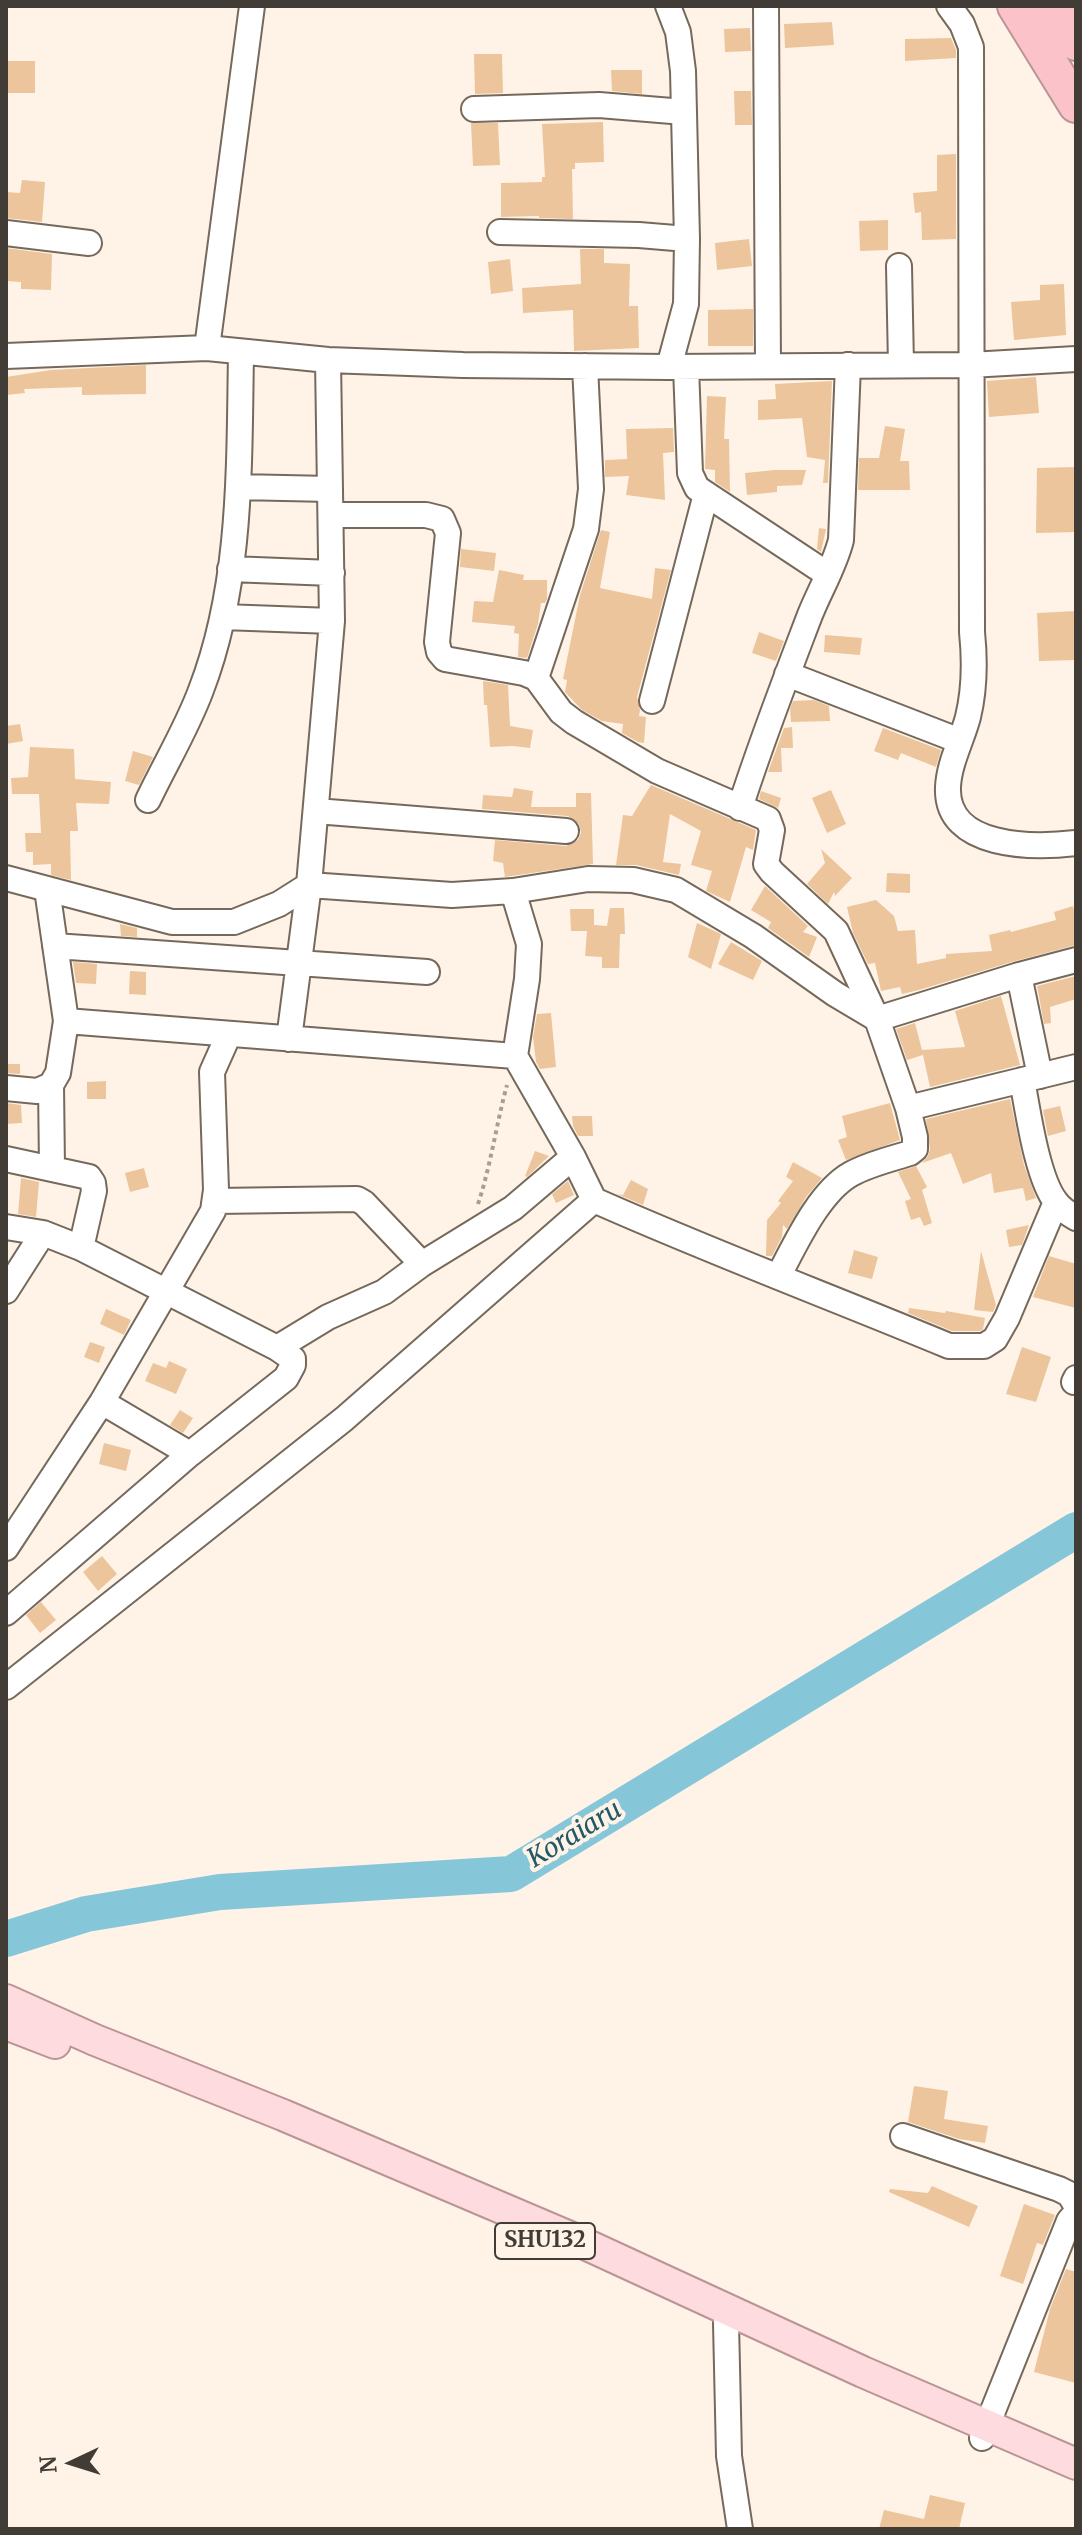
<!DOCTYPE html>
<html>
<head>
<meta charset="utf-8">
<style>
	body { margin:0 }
	#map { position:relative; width:1082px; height:2535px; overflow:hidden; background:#fff3e7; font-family:Merriweather,serif }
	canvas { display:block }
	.frame { position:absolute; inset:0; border:8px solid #413c36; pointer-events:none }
	.north { position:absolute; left:32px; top:2423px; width:80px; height:80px; -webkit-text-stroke:6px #fff3e7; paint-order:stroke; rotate:266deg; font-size:22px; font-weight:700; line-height:32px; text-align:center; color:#413c36 }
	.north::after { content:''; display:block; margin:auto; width:28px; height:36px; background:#413c36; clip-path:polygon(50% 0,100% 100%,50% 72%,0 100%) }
</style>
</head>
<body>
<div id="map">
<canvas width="1082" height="2535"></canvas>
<div class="frame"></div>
<div class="north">N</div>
</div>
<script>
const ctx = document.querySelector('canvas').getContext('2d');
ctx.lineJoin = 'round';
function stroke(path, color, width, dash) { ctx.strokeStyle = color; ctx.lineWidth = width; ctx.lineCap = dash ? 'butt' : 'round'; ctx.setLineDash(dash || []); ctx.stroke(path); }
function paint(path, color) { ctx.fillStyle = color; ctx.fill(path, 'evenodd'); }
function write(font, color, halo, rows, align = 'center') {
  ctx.font = font + ' Merriweather,serif'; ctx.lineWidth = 8; ctx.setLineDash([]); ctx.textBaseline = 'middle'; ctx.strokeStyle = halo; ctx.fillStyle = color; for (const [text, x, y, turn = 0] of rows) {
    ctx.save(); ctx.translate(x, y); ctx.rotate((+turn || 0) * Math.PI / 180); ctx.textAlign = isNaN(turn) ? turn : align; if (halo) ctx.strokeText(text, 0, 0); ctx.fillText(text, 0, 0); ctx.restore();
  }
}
const river = new Path2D(`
	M6 1939 86 1914 220 1892 511 1874 1076 1530`);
const building = new Path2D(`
	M832 22 834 45 785 48 784 24Z
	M750 28 751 51 725 52 724 29Z
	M951 38 956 50V58L905 61V39Z
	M474 54H502L503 93 475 94Z
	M6 61H35V93H6Z
	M611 70H642V94L612 91Z
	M734 91H751L752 125H735Z
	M603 122 604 162 575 163V169H572L573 219 539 218V216L501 217V183L542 182V177H545L542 124Z
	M471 123H498L500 165 473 166Z
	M956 154V239L922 240 921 212 915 213 913 193 937 191V155Z
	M22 180 45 182 42 222 6 218V192L20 193Z
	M888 220V250L860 251 859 221Z
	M749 239 752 266 717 270 715 243Z
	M6 248 52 254 51 290 21 289V282L6 281Z
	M580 249H604V263L630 264 629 306H638L639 348 574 351 573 310 523 313 522 288 581 284Z
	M510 259 513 291 491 294 488 262Z
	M1064 284 1066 335 1014 340 1011 302 1040 300V285Z
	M753 309V346H708V310Z
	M146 365V394L82 395V387L24 389 25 393 6 395V377L51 370Z
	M1036 377 1039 413 989 417 987 381Z
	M832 381 828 483H823L825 460 807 457 802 418 758 420V400L776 399 775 384Z
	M707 396 726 397 724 439H729L730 492 715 482V470L705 469Z
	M885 426 905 429 900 461H909L910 490H858L859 458H879Z
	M673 428 674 452 663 453 665 500 626 495 629 476 605 477V460L627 459 626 429Z
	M1076 467V532L1036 533 1037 468Z
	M775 470H806L802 485 777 486V492L747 495 745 473Z
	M819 528 826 529 821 552 817 549Z
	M601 530 610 532 600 588 652 599 655 568 671 570 637 697 640 710 639 716 646 717 644 743 638 742 622 733 623 724 602 721 582 710 565 692 567 680 563 679 580 595Z
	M461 549 496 553 494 571 460 567Z
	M499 570 524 575 523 580H547V599L545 603H541L538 624 527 658 518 657 519 634 514 633 515 626 472 622 474 601 493 602Z
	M1076 611V660L1039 661 1037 613Z
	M759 632 784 641 776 661 752 653Z
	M825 635 862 638 860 655 824 652Z
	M483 681 508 685 510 726 533 730 530 748 513 746 490 747 487 705H484Z
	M814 700 829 706 830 721 791 722 790 709 793 701Z
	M20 724 23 741 6 744V726Z
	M792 727 793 748H781L782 772H768L784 728Z
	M883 728 941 750 936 767 901 753 898 760 874 751Z
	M30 747 74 749 75 779 111 782 109 804 76 803 78 831H70L71 880 51 875V864L33 865V852H26L25 833H41L39 794H12L11 778 28 777Z
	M133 751 153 757 139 785 125 781Z
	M651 785 756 830 753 850 746 847 730 902 706 891 712 871 691 865 701 831 670 814 663 862 681 864 679 875 636 865H616L623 815 632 816Z
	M514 788 533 791 531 807H576V793H591L593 864 505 877 503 863 493 861 495 840 566 846 578 840 581 833 579 824 568 816 482 809 483 795 512 797Z
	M831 790 846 824 827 833 812 798Z
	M761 791 781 798 778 808 759 799Z
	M821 849 852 878 835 896 834 892 828 904 807 884 825 863Z
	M887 873 910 874V893L886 892Z
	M765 886 808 926 803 932 817 937 809 957 768 928 771 922 751 910Z
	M876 900 894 916 898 931 915 930 917 964 946 958V954L992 951 989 935 1010 930 1011 932 1056 920 1054 912 1073 906 1076 918V945L1015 961 919 990 902 994 900 987 881 991 875 963 868 964 853 933 847 907Z
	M610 908H624L625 934H620L619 968H602V957L585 956 587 931H571L570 909H594V925L607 926Z
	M697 923 721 934 711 969 688 957Z
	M120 924 137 928V937L121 936Z
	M731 942 762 961 753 980 718 964Z
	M73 962 97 964 96 984 76 983Z
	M130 971 146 972V995L129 994Z
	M1076 976V999L1050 1007 1051 1023 1044 1024 1037 986Z
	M1001 996 1020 1065 930 1087 923 1055 907 1060 896 1029 915 1023 922 1050 965 1047 955 1011Z
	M551 1013 556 1067 540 1069 536 1062 533 1037 537 1014Z
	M6 1064H20V1074L6 1073Z
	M106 1081V1099H87V1082Z
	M1010 1099 1024 1165 1036 1198 1026 1201 1023 1188 994 1193 991 1173 963 1184 951 1153 922 1163 928 1156 930 1149 926 1119Z
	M6 1103 21 1105 22 1123 6 1124Z
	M890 1103 900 1140 846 1160 838 1140 847 1137 842 1116Z
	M1060 1106 1066 1131 1048 1136 1043 1110Z
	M572 1116H592L593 1136H578L573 1126Z
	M535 1151 549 1156 527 1177 525 1176Z
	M793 1162 822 1178 806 1197 787 1229 783 1225 782 1237 772 1256H766L767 1220 781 1203 778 1201 793 1181 786 1177Z
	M916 1166 927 1187 922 1190 932 1223 924 1226 920 1217 911 1220 905 1201 911 1199 898 1172Z
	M144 1168 149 1187 130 1192 125 1173Z
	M21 1178 39 1182 36 1217 18 1214Z
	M631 1180 648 1189 643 1205 617 1194 623 1195Z
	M568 1181 574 1195 556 1203 552 1194Z
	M1029 1225 1022 1245 1009 1247 1006 1230Z
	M854 1250 878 1257 872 1279 848 1273Z
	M981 1251 996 1305 993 1312 974 1310Z
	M1049 1256 1076 1264V1308L1033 1297Z
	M909 1308 945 1313 946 1311 985 1318 983 1329 980 1331H952L908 1313Z
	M106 1309 131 1320 124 1335 100 1324Z
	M90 1342 105 1347 99 1363 84 1357Z
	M1022 1347 1051 1357 1036 1402 1006 1394Z
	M169 1361 187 1369 176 1394 145 1381 153 1363 166 1368Z
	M180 1410 193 1418 183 1433 170 1425Z
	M104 1443 131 1450 126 1471 99 1464Z
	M102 1556 117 1574 98 1591 83 1572Z
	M41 1602 56 1620 40 1633 26 1615Z
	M914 2086 948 2091 944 2119 988 2126 985 2143 959 2139 908 2122Z
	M932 2186 978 2206 969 2227 889 2192 890 2189 928 2193Z
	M1024 2204 1055 2215 1043 2245 1037 2243 1023 2284 1000 2276Z
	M1066 2269 1076 2272V2383L1034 2372 1050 2309Z
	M930 2495 965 2503 959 2529H879L884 2510 924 2519Z`);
const path = new Path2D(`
	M478 1204C491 1165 496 1125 507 1085`);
const minor = new Path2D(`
	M668 6 678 32 683 71 687 239 686 304 669 367
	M766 6 768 366
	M949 6 962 24 971 47 972 632C975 661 975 688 968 717 962 740 949 763 948 787 945 849 1034 848 1076 843
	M474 109 599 105 684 112
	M500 232 639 235 687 239
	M6 233 89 243
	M899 266 901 365
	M207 348 252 6
	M6 356 207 348 328 360 463 365 669 367 970 365 1076 359
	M328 360 332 621 309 885 452 895 513 891 588 879 633 880 676 890 753 936 835 994 877 1019 1019 975 1076 960
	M686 367 690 473 697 488 827 574
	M238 487 330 489
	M331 515H426L442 519 448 533 437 642 439 652 445 659 524 673 536 678 561 712 574 722 657 771 768 819 772 830 766 864 772 872 836 931 877 1019 908 1108 1076 1067
	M230 569 332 573
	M223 617 332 621
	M787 674 960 741
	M536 678 586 529 591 489 585 366
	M652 701 706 494
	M148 800C165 764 187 728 201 690 242 584 239 465 241 353
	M740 808C760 745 784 683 808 620 818 593 834 568 841 540L848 365
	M316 811 566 831
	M6 878 172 922H234L279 904 309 885
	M513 891 529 944 527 979 515 1056
	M55 946 427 972
	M1019 975 1040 1076
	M66 1021 515 1056 573 1157 594 1200
	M289 1039 309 885
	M1022 1080C1028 1111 1037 1178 1056 1202 1061 1209 1069 1214 1076 1218
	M51 1085 52 1168
	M6 1088 37 1091 51 1085 58 1073 66 1021 47 889
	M6 1159 89 1177 93 1183 94 1191 81 1248
	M216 1201 357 1199 364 1203 422 1264
	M6 1227 43 1233 81 1248 277 1348 293 1359V1365L286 1378 190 1454 6 1613
	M779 1275C796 1243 819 1192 851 1174 869 1164 891 1159 910 1153L915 1149V1137L908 1108
	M6 1291 43 1233
	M277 1348 328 1317 384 1292 422 1264 513 1208 573 1157
	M1074 1382 1076 1378
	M102 1402 190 1454
	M6 1548 102 1402 213 1211 216 1190 212 1072 229 1034
	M6 1687 344 1419 594 1200C711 1252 831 1297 949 1346H984L995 1339 1007 1318 1056 1202
	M903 2136 1059 2189 1069 2194 1076 2205
	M726 2323 729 2456 740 2529
	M982 2438 1069 2221 1076 2213`);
const major = new Path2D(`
	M6 2000 95 2040 283 2115 572 2238 863 2372 1076 2464
	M6 2024 55 2043`);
const highway = new Path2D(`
	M1015 6 1076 105
	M1053 6 1076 43`);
const shields = [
	[545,2241,100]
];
const shieldNames = [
	["SHU132",545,2241]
];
const waterNames = [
	["Koraiaru",575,1835,-31]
];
stroke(river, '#86c6d9', 36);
paint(building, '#ecc59c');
stroke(minor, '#75695b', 28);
stroke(major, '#ba9496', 34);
stroke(highway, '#ba9496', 38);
stroke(path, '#a69e94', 4, [4, 4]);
stroke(minor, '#fff', 24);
stroke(major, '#fddbdf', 30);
stroke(highway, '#fbc3c9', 34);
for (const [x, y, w] of shields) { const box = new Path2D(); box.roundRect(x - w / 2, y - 18, w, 36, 6); ctx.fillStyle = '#fff3e7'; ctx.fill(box); stroke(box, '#413c36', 2); }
write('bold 22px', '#413c36', null, shieldNames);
write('italic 26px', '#235866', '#fff3e7', waterNames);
</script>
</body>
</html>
